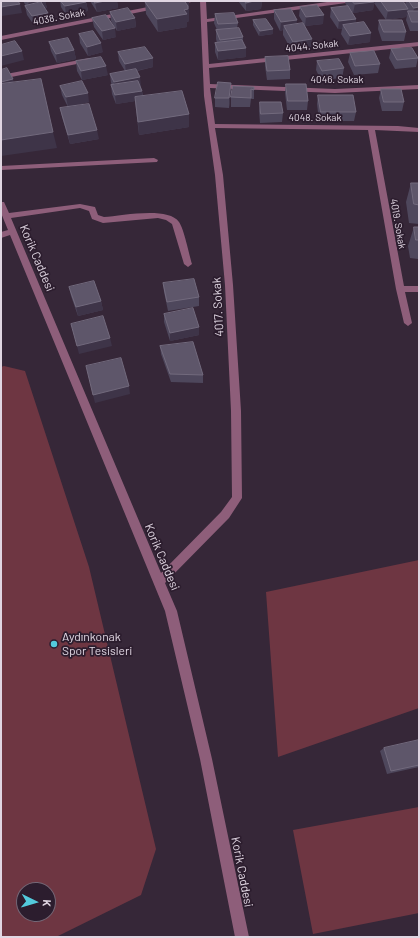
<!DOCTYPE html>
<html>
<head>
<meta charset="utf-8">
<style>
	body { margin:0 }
	#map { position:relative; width:420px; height:938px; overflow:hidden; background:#362738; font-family:Barlow,sans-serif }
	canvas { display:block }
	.frame { position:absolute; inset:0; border:2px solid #e0d6e2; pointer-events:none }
	.north { position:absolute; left:16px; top:882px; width:40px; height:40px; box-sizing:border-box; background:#2c1d2e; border:1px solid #746776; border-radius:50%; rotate:95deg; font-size:11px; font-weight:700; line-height:16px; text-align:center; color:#e0d6e2 }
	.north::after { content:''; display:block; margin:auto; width:14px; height:18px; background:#53cadc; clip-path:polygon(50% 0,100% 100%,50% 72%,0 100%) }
</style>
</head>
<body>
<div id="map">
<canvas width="420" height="938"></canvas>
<div class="frame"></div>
<div class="north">K</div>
</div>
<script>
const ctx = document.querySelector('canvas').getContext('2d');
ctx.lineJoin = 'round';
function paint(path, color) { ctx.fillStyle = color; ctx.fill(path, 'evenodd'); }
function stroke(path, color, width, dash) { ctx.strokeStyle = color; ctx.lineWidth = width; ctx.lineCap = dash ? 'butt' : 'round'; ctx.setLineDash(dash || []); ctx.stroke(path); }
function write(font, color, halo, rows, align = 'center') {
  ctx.font = font + ' Barlow,sans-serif'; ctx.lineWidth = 3.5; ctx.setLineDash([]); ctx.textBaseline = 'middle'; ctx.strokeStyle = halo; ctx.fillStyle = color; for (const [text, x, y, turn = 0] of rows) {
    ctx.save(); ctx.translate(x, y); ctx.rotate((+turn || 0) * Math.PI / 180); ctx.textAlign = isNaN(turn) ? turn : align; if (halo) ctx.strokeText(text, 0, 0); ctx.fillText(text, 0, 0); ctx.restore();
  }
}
const green = new Path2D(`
	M4 366 25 371 89 567 156 849 141 895 56 937H1V367ZM24 890H48V914H24Z
	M419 560V708L278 757 266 592Z
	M419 807V913L313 934 293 830Z`);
const minor = new Path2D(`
	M183 1H195L176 6 173 4Z
	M200 1H206L207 19 334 1H349L346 3 207 22 209 64 419 42V46L209 68 210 84 335 89 419 85V89L335 93 210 88 215 124 398 126 419 128V132L375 130 404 286H419V292H405L412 323 408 326 404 323 396 289 368 130 215 128 223 175 233 285 241 411 242 498 229 518 165 583 177 611 212 759 249 937H235L200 759 165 611 10 235 1 238V232L8 230 1 213V202H4L9 213 80 204 95 207 98 215 104 217C121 216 168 206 179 222 184 229 189 254 192 264L188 267 184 264 172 224 166 220 158 218 103 223 92 219 89 211 80 208 11 218 161 573 221 512 232 497 231 411 225 285 215 175 204 96Z
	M158 5 160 6V8L1 40V36Z
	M90 58 93 60 92 61 1 79V75Z
	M154 158 158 160 157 162 1 170V166Z`);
const wall = new Path2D(`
	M23 1H45L47 8H45L48 13 50 22 34 25 27 15 25 6H26Z
	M60 1H86L88 11 66 15 61 7Z
	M90 1H117L118 8 97 12Z
	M189 1V21L187 22V27L158 32 146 14 145 2Z
	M238 1H262L261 9 246 11Z
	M346 1H374V2L373 10 353 13 349 8 356 19 355 23 370 42 348 45 341 34 342 29H338L330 17 331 8 347 6 345 3Z
	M375 1H403L405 4 406 1H419V31H410L406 20 408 11 406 17 386 20 374 3Z
	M300 7 323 24 305 26 299 16Z
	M274 10 297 24 311 48 292 51 283 35V30L280 31 274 19Z
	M110 12 135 18 136 27 117 31 111 21Z
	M215 14 238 23 237 28 243 37V41L246 57 218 60 215 52V43H217L216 39V30H217L214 23Z
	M92 18 116 37 103 40 94 27Z
	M253 20 273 29V34L259 36 253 25Z
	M379 20 406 32 404 41H382L378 29Z
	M79 34 103 52 88 56 80 43Z
	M49 42 74 50 76 59 57 63 51 51Z
	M391 49 418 58 416 67 395 69 389 58Z
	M118 52 153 58V67L137 71 140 86 142 91 143 96 189 114V127L139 135 135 101 116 104 112 94 111 85H112L111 83 110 74 125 71 119 61Z
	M350 53 380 64 378 73 354 75 348 62Z
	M265 57 290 70V79L267 80 265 66Z
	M76 61 108 75 82 80 77 71Z
	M317 61 344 68 342 78 321 80 316 70Z
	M286 84 308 101 307 110H287L285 93Z
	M60 86 89 102 68 107 62 95Z
	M254 87V99H251L250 107H231V97Z
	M381 89 404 102 402 111H382L379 98Z
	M231 92 229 108 215 107V98Z
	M318 95 356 112 354 121H319L317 104Z
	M260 102 283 113 282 122 260 123 259 111Z
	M60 108 99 139 70 144 62 117Z
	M411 183H419V224L409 223 406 202Z
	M414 227H419V263H418V259L410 258 408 246Z
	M163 283 199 297V306L168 311 164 292Z
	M69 287 101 301 103 310 78 316 71 296Z
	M164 314 199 335 170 341 164 322Z
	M160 346 203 375V383L171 382 161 354Z
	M419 740V767L387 774 380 751 384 748Z`);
const shadedWall = new Path2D(`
	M35 1H45L47 8 30 11 28 2Z
	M105 1H117L118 8 97 12 95 3Z
	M189 1V21L187 22V27L158 32 157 19 184 10 185 2Z
	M254 1H262L261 9 246 11V3Z
	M86 2 88 11 66 15 65 6Z
	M374 2 373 10 353 13 355 4Z
	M20 4 22 13 2 16 1 7Z
	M419 7V16L412 17 414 8Z
	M408 9 406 17 386 20 388 11Z
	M48 13 50 22 34 25 32 16Z
	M324 15 323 24 305 26 306 17Z
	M135 18 136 27 117 31 116 22Z
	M356 19 355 28 343 25 342 29H338L339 21Z
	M297 20 296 29 284 26 283 30 280 31 281 22Z
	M115 28 116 37 103 40 102 31Z
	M273 29V34L259 36 260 31Z
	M371 33 370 42 348 45 350 36Z
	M312 39 311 48 292 51 293 42Z
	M101 43 103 52 88 56 87 47Z
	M246 48V57L218 60V51Z
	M74 50 76 59 57 63 56 54Z
	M22 51 24 60 1 66V56Z
	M153 58V67L126 73 125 64Z
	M106 66 108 75 82 80 81 71Z
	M140 77 141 86 115 91 114 82Z
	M13 79 15 88 1 92V82Z
	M231 83V92L229 108V98Z
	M142 91 143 100 116 104 115 95Z
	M88 93 89 102 68 107 66 97Z
	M189 114V127L139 135 138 122Z
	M97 130 99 139 70 144 68 135Z
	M53 132 57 148 1 156V140Z
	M101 301 103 310 78 316 76 307Z
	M199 327V335L170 341V333Z
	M110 338 112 346 79 354 77 346Z
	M129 386 130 394 95 403 93 395Z`);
const building = new Path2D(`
	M1 1H18L20 4 1 7Z
	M27 1H35L28 2Z
	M61 1H86V2L65 6Z
	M94 1H105L95 3Z
	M148 1H189L185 2 188 6V9L184 10 187 14 157 19 145 2Z
	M245 1H254L246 3Z
	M352 1H374V2L355 4Z
	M381 1H403L408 9 388 11Z
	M409 1H419V7L414 8Z
	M41 2 48 13 32 16 25 6Z
	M317 5 324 15 306 17 300 7Z
	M348 6 356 19 339 21 331 8Z
	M128 8 135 18 116 22 110 12Z
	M291 9 297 20 281 22 274 10Z
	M408 11H419V22H412Z
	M234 13 238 23 218 24 215 14Z
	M106 15 115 28 102 31 92 18Z
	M266 19 273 29 260 31 253 20Z
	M379 20H402L406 32H384Z
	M364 22 371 33 350 36 343 25Z
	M303 23 312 39 293 42 284 26Z
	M239 28 243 37 220 40 216 30Z
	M93 31 101 43 87 47 79 34Z
	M68 38 74 50 56 54 49 42Z
	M242 40 246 48 218 51 215 43Z
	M15 41 22 51 1 56V45Z
	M145 47 153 58 125 64 118 52Z
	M412 48 418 58 397 60 391 49Z
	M374 51 380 64 355 66 350 53Z
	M288 56 290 70 267 71 265 57Z
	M101 57 106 66 81 71 76 61Z
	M339 59 344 68 322 71 317 61Z
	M7 68 13 79 1 82V70Z
	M136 69 140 77 114 82 110 74Z
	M41 79 53 132 1 140V84Z
	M82 81 88 93 66 97 60 86Z
	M138 81 142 91 115 95 111 85Z
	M218 82 231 83 229 98H215Z
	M286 84H306L308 101H288Z
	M233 86 254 87V90L251 89V98L231 97Z
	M381 89H401L404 102H384Z
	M182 91 189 114 138 122 135 97Z
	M318 95H353L356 112H321Z
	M260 102H281L283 113 261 114Z
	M89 104 97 130 68 135 60 108Z
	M411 183H419V205L414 204Z
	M414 227H419V240H416Z
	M194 279 199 297 167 302 163 283Z
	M94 281 101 301 76 307 69 287Z
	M193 308 199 327 170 333 164 314Z
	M103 316 110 338 77 346 71 324Z
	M193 342 203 375 170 374 160 346Z
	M121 358 129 386 93 395 86 366Z
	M419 740V765L391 771 384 748Z`);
const markers = [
	[54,644,4,"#53cadc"]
];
const farStreetnames = [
	["4038. Sokak",59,17,-11],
	["4044. Sokak",312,46,-6],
	["4046. Sokak",337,80],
	["4048. Sokak",315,118],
	["4019. Sokak",398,224,80]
];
const streetNames = [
	["Korik Caddesi",37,258,67],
	["4017. Sokak",218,307,-93],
	["Korik Caddesi",162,557,67],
	["Korik Caddesi",242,872,79]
];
const poiNames = [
	["Aydınkonak",62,637],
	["Spor Tesisleri",62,651]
];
paint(green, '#6e3642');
paint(minor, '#8e5e7a');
paint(wall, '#4e475c');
paint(shadedWall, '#3e3448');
paint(building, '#5e566a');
stroke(building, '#726a7d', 1);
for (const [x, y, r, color] of markers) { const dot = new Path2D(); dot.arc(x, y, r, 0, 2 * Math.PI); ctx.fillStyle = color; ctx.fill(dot); stroke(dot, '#2c1d2e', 1.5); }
write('10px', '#e0d6e2', '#2c1d2e', farStreetnames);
write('12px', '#e0d6e2', '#2c1d2e', streetNames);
write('12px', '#e0d6e2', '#2c1d2e', poiNames, 'left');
</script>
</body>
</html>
